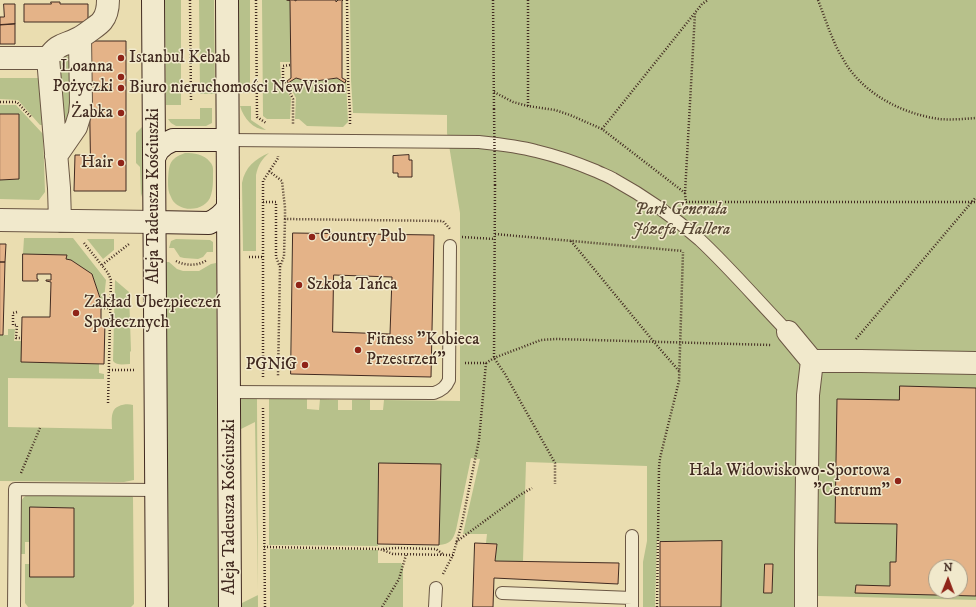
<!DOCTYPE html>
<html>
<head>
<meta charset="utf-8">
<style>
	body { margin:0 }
	#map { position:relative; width:976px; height:607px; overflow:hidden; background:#eaddb0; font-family:"IM FELL DW Pica",serif }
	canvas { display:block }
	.north { position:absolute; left:928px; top:559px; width:40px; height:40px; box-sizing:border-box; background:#f1e9cc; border:1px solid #ab9d87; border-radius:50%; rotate:1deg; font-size:11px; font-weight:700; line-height:16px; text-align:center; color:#412a20 }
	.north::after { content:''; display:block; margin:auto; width:14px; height:18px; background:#8f2418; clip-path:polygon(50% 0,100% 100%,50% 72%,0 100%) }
</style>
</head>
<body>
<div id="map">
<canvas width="976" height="607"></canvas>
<div class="north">N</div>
</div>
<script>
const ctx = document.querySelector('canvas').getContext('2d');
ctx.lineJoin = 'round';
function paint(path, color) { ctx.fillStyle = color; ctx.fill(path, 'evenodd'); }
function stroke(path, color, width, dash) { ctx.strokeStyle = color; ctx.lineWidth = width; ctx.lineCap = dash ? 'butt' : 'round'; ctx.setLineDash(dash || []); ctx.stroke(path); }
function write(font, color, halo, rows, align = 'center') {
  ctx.font = font + ' "IM FELL DW Pica",serif'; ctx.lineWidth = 3; ctx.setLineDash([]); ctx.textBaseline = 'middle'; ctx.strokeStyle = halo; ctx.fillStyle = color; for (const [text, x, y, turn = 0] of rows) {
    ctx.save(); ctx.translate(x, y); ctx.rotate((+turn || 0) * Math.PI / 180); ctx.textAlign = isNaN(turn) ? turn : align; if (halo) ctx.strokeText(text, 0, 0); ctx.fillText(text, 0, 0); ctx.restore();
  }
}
const green = new Path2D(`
	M165 0H181V105H166Z
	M199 0H214L215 94H200Z
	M238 0H250V93H239Z
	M262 0H287L290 1V62H280L281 78 291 99 290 119H267L263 116Z
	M350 0H976V600L818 596 817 607H721L722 541H657L655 607H643V562L647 541V466L526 462 523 561H495L497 544 486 543 487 534H463L480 459 471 458 456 530C453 540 450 544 439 545L441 465 379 464 378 543V546L269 545V398L307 399V409L319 410 320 399 338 400V410H352V400H370V410H383L384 400 460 401V213L447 133V115L353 113 351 80ZM936 567H960V591H936Z
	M65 55 69 57 74 103 64 129 55 64Z
	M0 78H39L42 125H40L18 100 0 99Z
	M296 78C310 82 323 82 337 78L345 83 346 81 348 122 343 127 307 126 299 119H295L296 98 288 83Z
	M0 105H16L43 134 45 192 39 200 0 199V180L19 179V114H0Z
	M240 106H251V120L266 130C253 129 244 119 240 106Z
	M200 108H212V123L206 126H176L171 123 168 119H200Z
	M142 127 143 190 141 197 140 167 136 163V133Z
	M185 153C194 153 204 154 210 162 214 166 213 171 213 176 213 182 213 189 211 195 208 206 195 211 184 208 178 206 173 203 171 197 168 192 168 187 168 182 169 166 168 159 185 153Z
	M269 153C262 159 258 165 256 175V251H243L242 183C245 167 255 159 269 153Z
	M24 238H73L106 280 104 299 101 301 92 274 71 260 66 259 67 255 23 254Z
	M87 239H114V250L103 259Z
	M176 239 210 240 213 242V252H207L203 257 198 259 184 258 180 257 174 248H169L171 241Z
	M166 262H169L177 269 183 271H199L211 264 216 263 218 607H169Z
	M115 280 129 292 131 351 130 352V364C124 364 117 366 113 361Z
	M8 329H15L14 341H22V362L99 364V373L104 374V379L8 378V427L112 429C112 424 111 417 113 412 115 405 127 403 133 405L134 480 124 482 0 481V335H8Z
	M241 398H257L258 607H242V603L258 595 255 422 241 429Z
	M29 494 130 495 133 497 134 604 131 607H28L25 603V564H30V577H74L73 508 30 507V542H25V554H18L21 501 24 497Z
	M270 549 378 550V563H401L403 566V607H270Z`);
const building = new Path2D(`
	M287 0H294L296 1V0H336V2L338 0H343L342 1V78L346 80 345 83 337 78 316 81 303 80 296 78 288 83 287 81 291 78 290 1Z
	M51 2H60V4H88V22H24V4H51Z
	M4 4H15V24L0 25V17H4Z
	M15 24V44H0V25Z
	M89 41H126V191H74L75 155H90Z
	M0 114H19V179L0 180Z
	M409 155V160H412V177H398V173H393V156Z
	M293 233 434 235 431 377 291 374ZM334 275 392 277 390 334 333 332Z
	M0 244H6L5 262H0Z
	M23 254 67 255 66 259 71 260 92 274 101 301V321H105L104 364 21 362 22 317H50L51 282 46 281V280H51V274H37V279H38V281H23Z
	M0 262H5L3 335H0Z
	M900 386 976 388V596L855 593 856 585 890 586V562H896L897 524 835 523 837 399 899 400ZM936 567H960V591H936Z
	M379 463 441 464 439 545 378 544Z
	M30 507 74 508V577H30Z
	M722 541 721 607H660V542Z
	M475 543 497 544 495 561 619 563 618 584 494 578 493 607H473Z
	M765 564H773L772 593H764Z`);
const path = new Path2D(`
	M190 0 191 100
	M256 0 257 117 266 123
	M347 0 348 79 350 112V125
	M493 0 494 109
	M528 0V106
	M818 0C825 18 831 37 840 54 843 58 845 63 848 67 868 96 904 114 939 119 951 120 964 119 976 118
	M290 65 283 66V79L293 99V124
	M494 92 513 102 528 106 555 110 570 115 602 129 685 193
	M0 102H17L31 117
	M602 129 702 4 708 0
	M269 171 282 181 285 208V219
	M495 185 494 358 505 374 555 463V484
	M263 202H276V257L280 267 278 376
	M686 202H976
	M686 203 685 193 695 13
	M495 234 683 251
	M462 237 495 239
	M571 241 654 342 679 371
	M84 243 108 273 111 280 108 404
	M249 257H263
	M176 261C186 266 198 266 207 260
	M102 265 129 244
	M280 267 284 256 285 219 443 221 450 229
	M101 308H110
	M17 312 13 313V325H17L16 338H22
	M856 339 976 197
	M465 363H486L494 358 541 340 556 339 771 345
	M109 370H134
	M263 377V181L278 158V156
	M263 408 265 607
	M21 473 40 428
	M456 542 520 495 532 488
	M264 547 380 549 393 554 453 555 462 523 479 440 486 363
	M383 549 397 548 436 549 444 555
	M443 574 453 555
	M382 607 399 579 406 555
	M657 607 659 467 660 458 679 381 683 252`);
const lane = new Path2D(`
	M227 140 479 142C498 144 518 146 536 151 557 156 577 163 596 171 602 174 608 176 613 179 644 196 674 217 700 240 730 268 759 302 788 332
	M229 392 434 393C442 390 446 387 449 380L450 246
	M502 593 632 598
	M14 607 15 489 156 490
	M435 607 436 588
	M632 607V536`);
const street = new Path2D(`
	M0 58H48L59 188 60 221
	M48 58C59 42 65 46 79 38 83 36 100 24 102 21 107 15 108 7 108 0
	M56 156 76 127 80 114 81 103 80 38
	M0 220 155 222
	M788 332 812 361 808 395 806 552V607
	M812 361H861L976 363`);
const secondary = new Path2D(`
	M153 0 157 607
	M227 0 230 607
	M154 158 158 150 165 144 173 140H227
	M155 222 209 223C218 219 223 215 228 207`);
const pathBridge = new Path2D(`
	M494 109 495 185`);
const markers = [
	[121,58,4,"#8f2418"],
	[121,77,4,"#8f2418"],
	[121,88,4,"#8f2418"],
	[121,113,4,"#8f2418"],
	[121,163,4,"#8f2418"],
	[312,237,4,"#8f2418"],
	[299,285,4,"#8f2418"],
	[76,313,4,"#8f2418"],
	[358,350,4,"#8f2418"],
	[305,365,4,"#8f2418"],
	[898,481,4,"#8f2418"]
];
const poiNames = [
	["Istanbul Kebab",129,58],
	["Loanna",113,67,"right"],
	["Pożyczki",113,87,"right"],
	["Biuro nieruchomości NewVision",129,88],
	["Żabka",113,113,"right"],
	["Hair",113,163,"right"],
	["Country Pub",320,237],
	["Szkoła Tańca",307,285],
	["Zakład Ubezpieczeń",84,303],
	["Społecznych",84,323],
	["Fitness \"Kobieca",366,340],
	["Przestrzeń\"",366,360],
	["PGNiG",297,365,"right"],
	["Hala Widowiskowo-Sportowa",890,471,"right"],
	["\"Centrum\"",890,491,"right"]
];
const streetNames = [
	["Aleja Tadeusza Kościuszki",154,196,-90],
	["Aleja Tadeusza Kościuszki",230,507,-90]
];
const parkNames = [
	["Park Generała",681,210],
	["Józefa Hallera",681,230]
];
paint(green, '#b7c18b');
paint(building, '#e4b388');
stroke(building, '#412a20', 1);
stroke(lane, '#6b5744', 14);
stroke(street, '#6b5744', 24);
stroke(secondary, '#412a20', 24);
stroke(path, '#412a20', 2.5, [1, 2]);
stroke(lane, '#f1e9cc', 12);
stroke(street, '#f1e9cc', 22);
stroke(secondary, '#f1e9cc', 22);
stroke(pathBridge, '#412a20', 2.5, [1, 2]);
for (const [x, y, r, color] of markers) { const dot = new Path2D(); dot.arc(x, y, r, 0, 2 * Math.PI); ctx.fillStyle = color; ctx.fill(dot); stroke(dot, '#f1e9cc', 1.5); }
write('17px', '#412a20', '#f1e9cc', poiNames, 'left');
write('17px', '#412a20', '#f1e9cc', streetNames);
write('italic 17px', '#594835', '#f1e9cc', parkNames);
</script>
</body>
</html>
